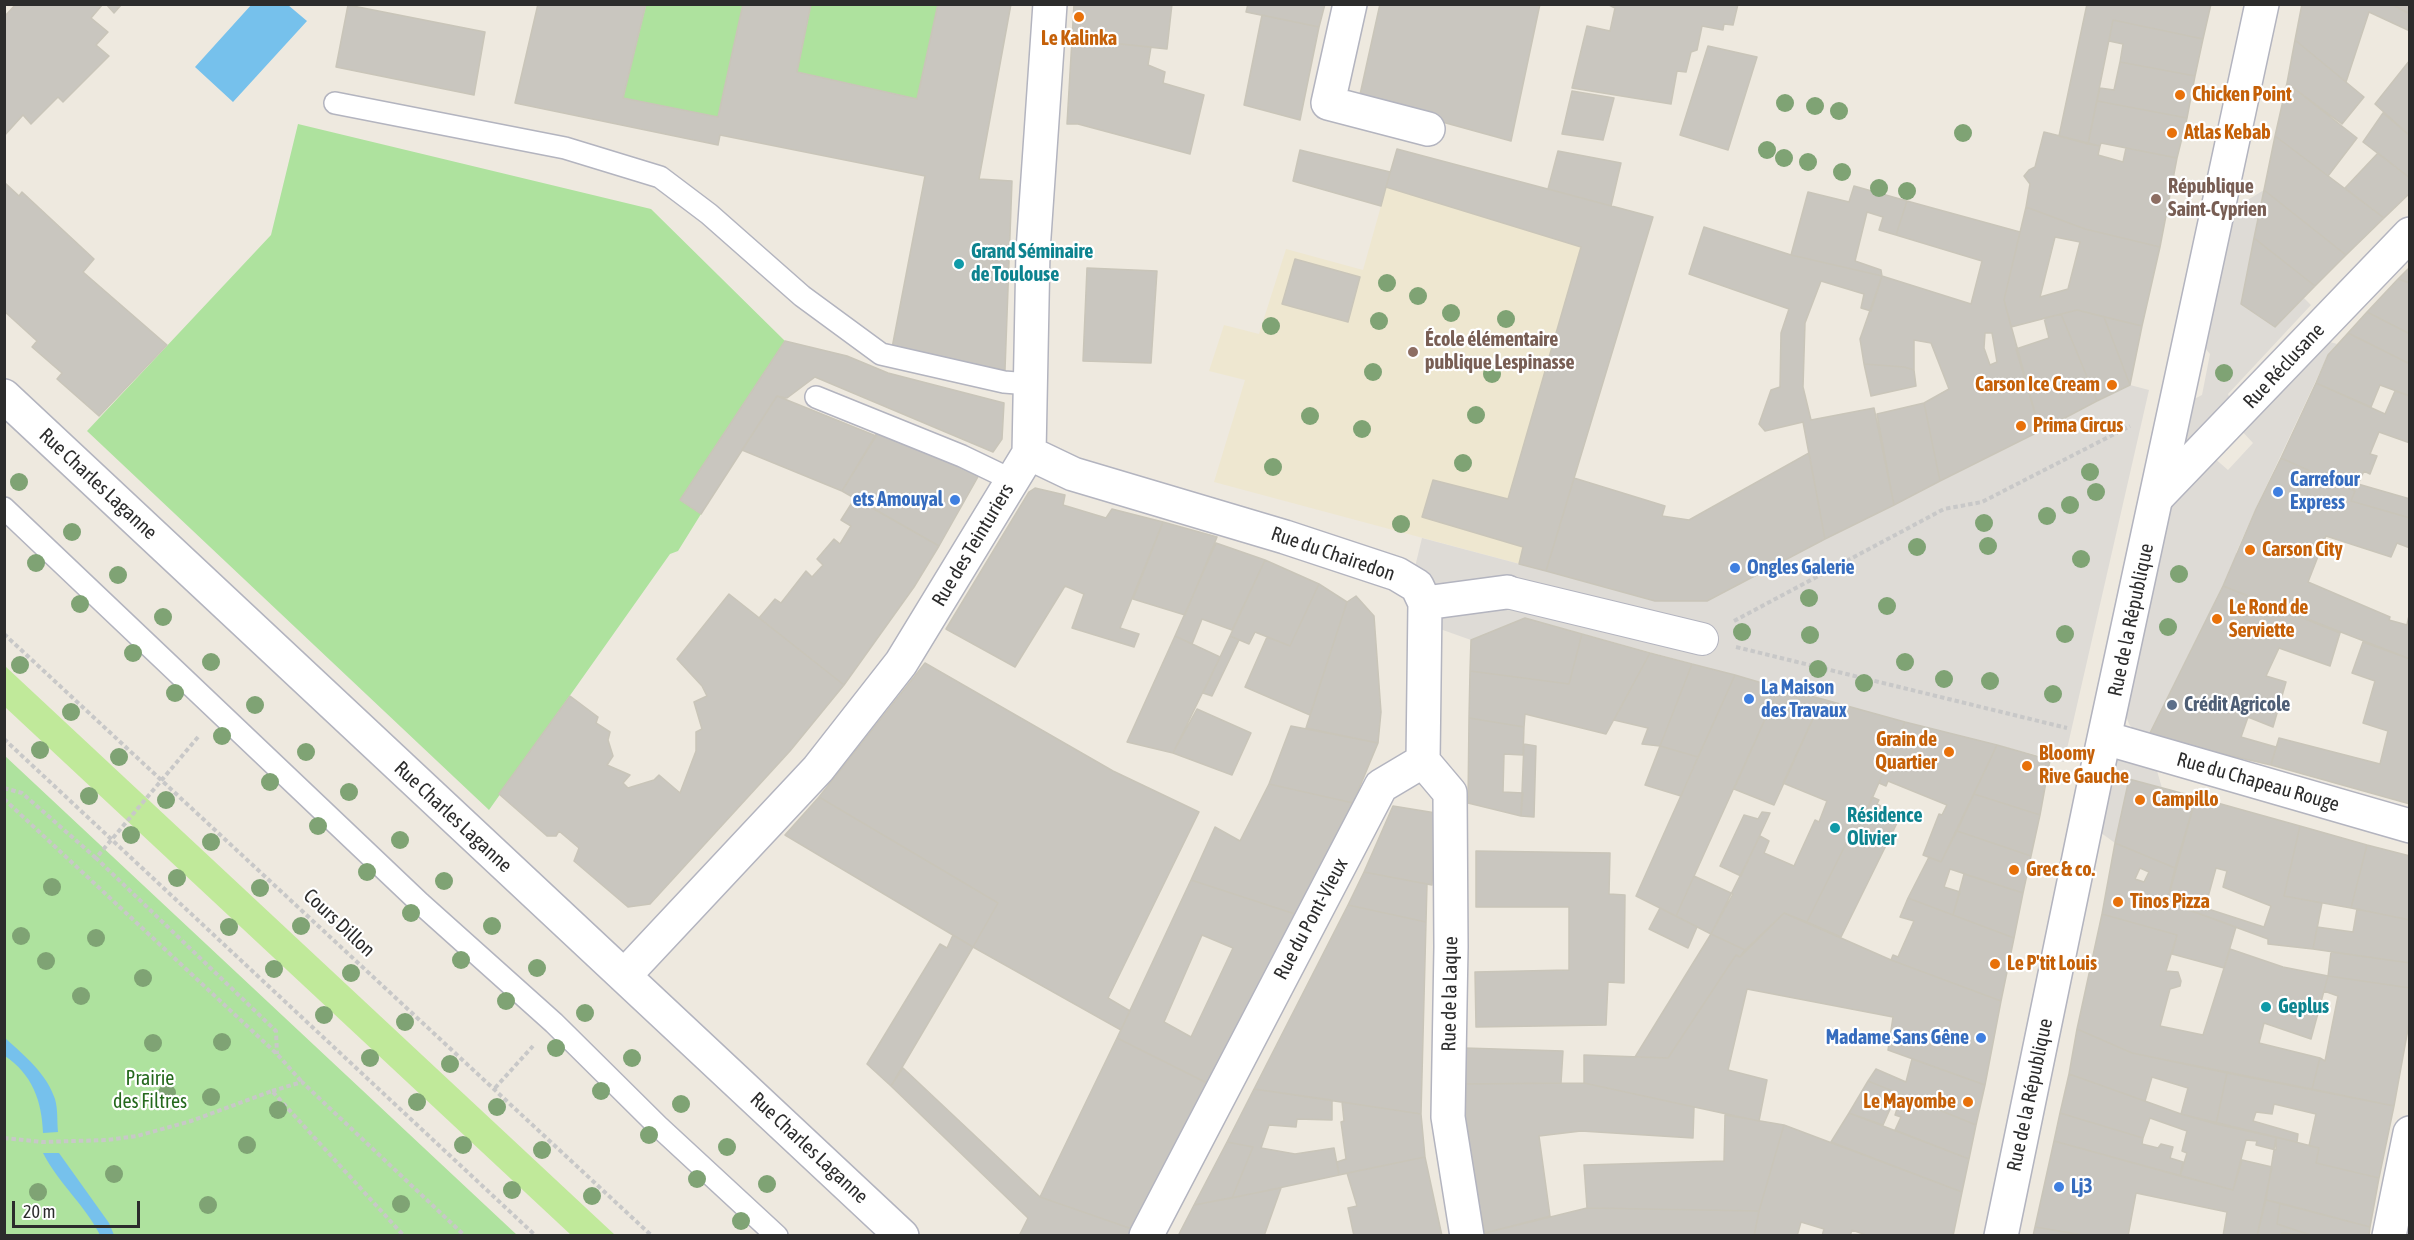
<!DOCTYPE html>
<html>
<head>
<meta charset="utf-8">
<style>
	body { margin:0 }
	#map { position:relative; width:2414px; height:1240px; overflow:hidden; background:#eee9df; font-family:"Asap Condensed",sans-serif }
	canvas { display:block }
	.frame { position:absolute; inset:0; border:6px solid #2c2c2c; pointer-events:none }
	.scale { position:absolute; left:12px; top:1201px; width:128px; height:27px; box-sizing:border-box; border:3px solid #2c2c2c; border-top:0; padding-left:8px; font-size:18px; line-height:21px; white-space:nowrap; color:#2c2c2c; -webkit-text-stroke:4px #fff; paint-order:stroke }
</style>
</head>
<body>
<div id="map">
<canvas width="2414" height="1240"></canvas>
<div class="frame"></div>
<div class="scale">20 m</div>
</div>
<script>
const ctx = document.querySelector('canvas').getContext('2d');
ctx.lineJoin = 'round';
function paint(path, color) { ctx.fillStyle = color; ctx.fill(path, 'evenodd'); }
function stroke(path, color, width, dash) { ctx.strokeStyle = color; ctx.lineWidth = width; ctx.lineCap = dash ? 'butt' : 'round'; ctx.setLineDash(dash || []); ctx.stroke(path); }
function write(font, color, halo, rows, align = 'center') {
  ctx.font = font + ' "Asap Condensed",sans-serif'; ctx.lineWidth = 4.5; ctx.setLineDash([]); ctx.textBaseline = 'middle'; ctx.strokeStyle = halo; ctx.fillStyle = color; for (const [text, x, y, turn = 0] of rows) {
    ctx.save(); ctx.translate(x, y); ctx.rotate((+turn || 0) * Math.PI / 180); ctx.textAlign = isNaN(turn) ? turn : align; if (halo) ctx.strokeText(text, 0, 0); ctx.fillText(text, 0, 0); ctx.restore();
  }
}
const education = new Path2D(`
	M1397 149 1653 217 1546 571 1214 482 1245 380 1209 371 1224 325 1259 334 1286 249 1363 270Z`);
const green = new Path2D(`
	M646 5H743L718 117 623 98Z
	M811 5H938L917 99 797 72Z
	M298 124 651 209 785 341 680 500 701 514 678 551 670 554 489 810 87 431 271 235Z
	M4 755 517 1235H5Z`);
const pitch = new Path2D(`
	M5 666 615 1235H571L5 707Z`);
const plaza = new Path2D(`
	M2264 190 2242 304 2275 327 2304 298 2311 305 2228 394 2234 409 2180 456 2188 402 2202 395 2210 354 2200 342 2226 213Z
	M2323 340 2337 344 2328 355 2256 508 2236 553 2238 555 2150 733 2171 742 2141 739 2129 724 2123 707 2167 506 2213 457 2228 470 2253 443 2240 429Z
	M2130 385 2149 390 2064 762 1905 722 1525 618 1471 640 1440 629 1415 567 1422 538 1546 571 1825 539Z
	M2123 756 2155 764 2162 788 2129 780 2115 843 2097 830 2111 764Z`);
const water = new Path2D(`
	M252 4 288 5 307 21 233 102 195 67Z
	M5 1038C24 1055 47 1074 55 1099 58 1109 57 1122 58 1132L43 1133C42 1101 32 1074 5 1056Z
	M43 1153H59L109 1223 114 1235H100C85 1205 59 1184 43 1153Z`);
const building = new Path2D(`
	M16 4H103L91 18 108 32 96 45 109 56 63 102 58 97 31 124 23 115 4 136V17Z
	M106 4H122L114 13Z
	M538 4H646L623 98 718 117 743 4H811L797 72 917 99 938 4H1011L979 179 1012 181 1005 370 892 348 925 176 720 135 718 145 515 103Z
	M1074 4H1172L1167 49 1072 39Z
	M1248 4H1325L1319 27 1246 12Z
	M1380 4H1540L1511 141 1359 99Z
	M1607 4H1738L1733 25 1724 24 1723 30 1702 26 1697 50 1691 52 1686 72 1677 71 1671 104 1572 88 1587 26 1610 31 1615 8Z
	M2087 4H2211L2203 39 2113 20 2088 144 2059 136Z
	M2302 4H2391L2410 14V31L2369 12 2346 82 2295 40Z
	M2391 4H2410V14Z
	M348 5 485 32 474 95 336 67Z
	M1262 15 1319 27 1300 120 1244 105Z
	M2113 20 2203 39 2195 76 2120 62 2123 44 2109 41Z
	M1072 39 1151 47 1148 65 1165 72 1163 83 1204 95 1190 154 1078 124H1067Z
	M2295 40 2364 97 2342 124 2287 83Z
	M1708 46 1757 57 1728 150 1680 135Z
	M2410 60V136L2375 104Z
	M2120 62 2195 76 2187 118 2097 101 2100 88 2114 90Z
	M2287 83 2357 138 2328 176 2275 136Z
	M1572 91 1614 98 1603 140 1562 134Z
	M2097 101 2187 118 2177 158 2101 143 2100 146 2088 144Z
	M2383 113 2410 136V178L2363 142Z
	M2044 132 2100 146 2098 155 2123 162 2126 148 2177 158 2160 247 2085 229 2026 207 2030 184 2024 176 2029 170 2035 167Z
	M2275 136 2384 218 2346 255 2264 190Z
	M1397 149 1653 217 1546 571 1519 564 1523 547 1422 517 1433 480 1508 499 1581 247 1386 187Z
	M1300 150 1390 172 1381 206 1293 181Z
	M1558 151 1621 163 1611 206 1548 189Z
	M2378 153 2410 178V193L2384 218 2345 188Z
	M4 182 19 196 22 192 94 259 83 272 167 345 99 416 57 379 62 373 32 347 37 341 4 311Z
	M1854 186 1907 201 1896 235 1879 230 1883 217 1867 212 1855 261 1881 270 1882 276 1791 255 1808 192 1849 202Z
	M2264 190 2346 255 2315 286 2254 238Z
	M1907 201 2020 232 2004 300 2040 431 1940 481 1924 403 1949 389 1931 343 1914 340V370L1904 367 1864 364 1860 339 1882 276 1971 304 1982 261 1896 235ZM1985 333H1992L1997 362 1990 365 1984 348Z
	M2026 207 2085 229 2160 247 2142 326 2077 310 2011 327 2004 300ZM2055 237 2080 242 2068 289 2040 297Z
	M1704 227 1791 255 1882 276 1871 311 1861 308 1864 294 1821 281 1805 323 1803 387 1811 420 1874 408 1894 505 1825 539 1803 422 1765 431 1759 424 1771 390 1780 387 1781 333 1789 309 1689 274Z
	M2254 238 2315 286 2275 327 2241 304Z
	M1295 259 1360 277 1348 322 1282 304Z
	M1087 268 1157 271 1151 363 1083 361Z
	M2409 268 2410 283 2398 279Z
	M2398 279 2410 283V334L2367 312Z
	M2077 310 2104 317 2130 385 2097 401 2061 314Z
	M2367 312 2410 334V364L2348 333Z
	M2061 314 2097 401 2040 431 2016 349 2049 338 2044 318Z
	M2104 317 2142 326 2130 385Z
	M2348 333 2410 364V396L2380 385 2371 407 2316 383 2328 355Z
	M785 341 847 356 888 373 1004 403 1002 439 993 452 815 377 787 398 777 396 701 514 680 500Z
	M1864 364 1904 367 1914 370 1916 386 1871 396Z
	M2316 383 2385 414 2395 391 2410 396V443L2379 432 2370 454 2377 456 2370 474 2364 471 2358 484 2410 499V518L2351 501 2355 491 2281 458Z
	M777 396 876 436 842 491 742 450Z
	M1924 403 1940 481 1894 505 1877 414Z
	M877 433 979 475 939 546 842 491Z
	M1809 453 1825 539 1707 601H1655L1546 571 1574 478 1665 506 1662 516 1689 520Z
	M2281 458 2355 491 2351 501 2410 518V548L2397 543 2391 557 2326 536 2308 582 2390 617 2389 620 2407 625 2410 611V659L2223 586 2256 509Z
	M1035 488 1065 495 1063 505 1106 518 1112 509 1163 522 1120 628 1139 634 1134 647 1072 628 1084 594 1065 586 1015 667 946 629 1029 492Z
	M855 498 939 546 914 587 844 685 759 618 775 599 781 603 806 571 812 577 823 565 817 559 834 539 840 544 851 526 841 520Z
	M1163 522 1217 537 1185 615 1133 599Z
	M1216 543 1265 560 1232 630 1202 619 1192 644 1175 636Z
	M1265 560 1319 584 1290 646 1255 632 1249 644 1230 636Z
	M1319 584 1347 602 1310 715 1245 687 1267 637 1290 646Z
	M2223 586 2340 633 2330 666 2279 648 2266 676 2286 682 2273 727 2248 717 2241 737 2276 747 2271 765 2171 742 2150 733Z
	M729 594 844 685 790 751 650 904 628 907 574 861 579 848 559 831 556 836H547L499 794 570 696 598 717 596 723 610 732 608 740 613 756 607 765 630 775 623 783 628 788 654 780 659 775 680 793 696 751V732L702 729 694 702 707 696 702 686 677 659Z
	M1356 596 1374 616 1381 712 1378 743 1306 728 1347 602Z
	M1525 618 1582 634 1569 684 1470 671 1471 640Z
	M1582 634 1650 653 1606 734 1525 714 1524 727 1469 718 1470 671 1569 684Z
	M1175 636 1220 657 1173 753 1127 742Z
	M1230 636 1239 640 1212 696 1203 693Z
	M2363 642 2410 659V804L2271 765 2279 738 2380 764 2388 731 2363 723 2375 681 2352 673Z
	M1650 653 1692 664 1660 746 1642 744 1648 728 1614 720Z
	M925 663 1113 771 1199 812 1108 998 1130 1011 1121 1030 973 947 998 903 819 797Z
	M1692 664 1735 675 1698 757 1660 746Z
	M1735 675 1779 688 1676 916 1636 896Z
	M1779 688 1822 699 1774 805 1734 789Z
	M1822 699 1905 722 1856 836 1851 834 1807 922 1784 913 1745 950 1711 934 1760 836 1769 841 1764 853 1794 866 1815 820 1819 822 1827 801 1783 783Z
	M1197 709 1251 733 1232 775 1173 753Z
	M1469 718 1524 727 1523 755 1504 754 1503 792 1523 793 1521 816 1468 803Z
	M1905 722 1997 745 1941 862 1923 855 1939 814 1942 815 1947 805 1888 781 1886 786 1879 783Z
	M1291 726 1378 743 1353 803 1269 784Z
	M1524 744 1536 746 1534 817 1521 816Z
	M1997 745 2050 760 2040 815 1974 794Z
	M1660 746 1698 757 1681 796 1645 785Z
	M2129 779 2196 797 2175 868 2115 843Z
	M1269 784 1353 803 1295 914 1191 880 1215 827 1240 841Z
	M1974 794 2040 815 2031 856 1957 831Z
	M819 797 998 903 973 947 785 835Z
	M1872 797 1879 800 1877 804 1900 817 1841 937 1807 922 1851 834 1856 836Z
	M2196 797 2300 826 2284 896 2322 903 2313 949 2268 944V939L2167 902ZM2216 868 2227 871 2223 887 2271 906 2264 927 2205 908Z
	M1393 806 1436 813 1432 885 1364 872Z
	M1762 812 1770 813 1741 876 1720 866 1744 815 1758 819Z
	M2300 826 2367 845 2351 908 2284 896Z
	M1957 831 2031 856 2023 893 1950 869 1944 887 1960 892 1953 915 1908 898 1929 857 1941 862Z
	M2115 843 2175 868 2167 902 2236 927 2224 968 2172 954 2177 935 2102 914ZM2140 868 2149 872 2144 882 2135 879Z
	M2367 845 2410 856V920L2351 908Z
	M1476 851 1610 853 1609 894 1625 895 1624 983 1608 982 1606 1025 1476 1027 1475 972 1569 970V907H1476Z
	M1364 872 1427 884 1426 922 1348 905Z
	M1964 874 2023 893 2014 938 1953 915Z
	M1694 876 1733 894 1711 934 1676 916Z
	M1191 880 1295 914 1207 1083 1117 1038ZM1202 935 1233 948 1191 1037 1164 1022Z
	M1908 898 2014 938 2001 1001 1891 960 1893 955 1898 957 1914 921 1900 917Z
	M1348 905 1426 922 1421 1114 1254 1089Z
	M1660 908 1697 927 1688 948 1649 929Z
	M2357 909 2410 920V963L2313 949 2317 927 2353 932Z
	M1784 913 1891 960 2001 1001 1985 1085 1888 1050 1893 1017 1747 989 1728 1070 1767 1080 1759 1121 1584 1083V1055L1668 1058 1736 955 1740 957Z
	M2102 914 2177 935 2166 971 2178 972 2181 981 2180 986 2170 989 2160 1026 2203 1035 2230 949 2283 967 2328 976 2311 1039 2264 1023 2259 1043 2320 1058 2312 1089 2132 1053 2077 1029Z
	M1711 934 1745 950 1740 957 1736 955 1668 1058 1635 1057Z
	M953 935 973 947 891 1086 867 1064 940 944 947 948Z
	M2331 952 2410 963V988L2328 976Z
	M2328 976 2410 988V1018L2394 1106 2312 1089 2320 1058 2325 1061 2338 996 2324 991Z
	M2077 1029 2132 1053 2227 1073 2216 1124 2181 1114 2188 1088 2152 1077 2145 1101 2069 1074Z
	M1117 1038 1207 1083 1132 1229 1040 1197Z
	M1464 1048 1563 1051 1561 1083 1463 1084Z
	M1912 1059 1985 1085 1976 1125 1868 1081 1876 1069 1906 1082Z
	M903 1068 1040 1197 1132 1229 1129 1236H1019L1028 1218 891 1086Z
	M2227 1073 2394 1106 2379 1178 2316 1163 2319 1148 2309 1146 2316 1114 2274 1104 2272 1114 2256 1112 2253 1121 2298 1134 2297 1142 2216 1124Z
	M2069 1074 2181 1114 2276 1137V1150L2256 1145 2257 1141 2246 1140 2233 1190 2180 1176 2187 1153 2182 1151 2187 1131 2150 1118 2143 1138 2060 1113Z
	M1868 1081 1976 1125 1969 1159 1895 1130 1901 1117 1895 1115 1897 1109 1891 1107 1883 1125 1849 1113Z
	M1584 1083 1694 1107 1693 1138 1581 1131 1539 1136 1550 1216 1485 1233 1462 1124 1463 1084Z
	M1254 1089 1332 1100V1120L1297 1119 1296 1127 1269 1125 1261 1148 1295 1154 1334 1148 1339 1175 1232 1198 1253 1147 1227 1142Z
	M1342 1102 1421 1114 1425 1157 1339 1175 1337 1162 1346 1159 1341 1122 1344 1121Z
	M1849 1113 1969 1159 1962 1192 1831 1142Z
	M2060 1113 2143 1138 2142 1144 2158 1148 2161 1144 2173 1147 2170 1158 2183 1162 2180 1176 2054 1141Z
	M1725 1115 1784 1125 1759 1211 1587 1208 1584 1165 1724 1161Z
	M1784 1125 1962 1192 1953 1236H1869L1852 1230 1850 1236H1822L1824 1229 1801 1222 1797 1236H1754L1759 1211Z
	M2276 1137 2319 1148 2316 1163 2379 1178 2370 1227 2266 1200Z
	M2054 1141 2233 1190 2242 1160 2272 1167 2257 1236H2223L2227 1212 2136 1193 2128 1236H2089L2035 1227Z
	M1227 1142 1253 1147 1232 1198 1194 1205Z
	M1425 1157 1442 1236H1354L1348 1208 1357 1206 1347 1173Z
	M1281 1188 1264 1236H1178L1194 1205Z
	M2266 1200 2280 1203 2277 1224 2313 1236 2282 1233 2281 1236H2257Z
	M2280 1203 2370 1227 2369 1236H2313L2277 1224Z
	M1587 1208 1759 1211 1754 1236H1486L1485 1233Z
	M2035 1227 2089 1236H2033Z`);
const path = new Path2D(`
	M1734 621 1944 509 1982 502 2130 426
	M4 634 652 1236
	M1736 647 2067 728
	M198 737 96 858 276 1031 277 1054
	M4 739 536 1236
	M4 788 22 793 96 858
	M4 799 277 1054 302 1082
	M495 1088 533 1046
	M272 1091 302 1082 465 1236
	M4 1138 42 1142 107 1140 137 1136 191 1121 272 1091 404 1236`);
const service = new Path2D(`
	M335 103 565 148 660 177 709 214 802 296 881 354 1004 382 1029 384
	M816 397 962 456 1012 480
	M4 508 420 903 554 1023 658 1126 777 1236`);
const pedestrian = new Path2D(`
	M1507 592 1702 639`);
const minor = new Path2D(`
	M1350 4 1328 103 1428 129
	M4 396 902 1236
	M1029 453 1073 474 1285 537 1397 574 1417 586 1425 603 1423 761
	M2157 497 2410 234
	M1425 603 1507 592
	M2105 738 2410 826
	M1423 761 1450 793 1451 947 1448 1117 1467 1236
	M624 976 818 769 901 663 1029 453 1033 251 1050 4
	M1146 1236 1381 786 1423 761
	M2389 1236 2410 1133`);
const tertiary = new Path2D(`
	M2001 1236 2094 785 2262 4`);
const trees = [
	[1785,103],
	[1815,106],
	[1839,111],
	[1963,133],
	[1767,150],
	[1784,158],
	[1808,162],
	[1842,172],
	[1879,188],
	[1907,191],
	[1387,283],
	[1418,296],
	[1451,313],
	[1506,319],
	[1379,321],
	[1271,326],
	[1373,372],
	[2224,373],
	[1492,374],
	[1476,415],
	[1310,416],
	[1362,429],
	[1463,463],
	[1273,467],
	[2090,472],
	[19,482],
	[2096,492],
	[2070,505],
	[2047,516],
	[1984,523],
	[1401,524],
	[72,532],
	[1988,546],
	[1917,547],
	[2081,559],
	[36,563],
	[2179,574],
	[118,575],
	[1809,598],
	[80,604],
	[1887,606],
	[163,617],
	[2168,627],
	[1742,632],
	[2065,634],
	[1810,635],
	[133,653],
	[211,662],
	[1905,662],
	[20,665],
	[1818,669],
	[1944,679],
	[1990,681],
	[1864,683],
	[175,693],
	[2053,694],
	[255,705],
	[71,712],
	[222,736],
	[40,750],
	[306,752],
	[119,757],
	[270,782],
	[349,792],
	[89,796],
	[166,800],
	[318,826],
	[131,835],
	[400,840],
	[211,842],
	[367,872],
	[177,878],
	[444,881],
	[52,887],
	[260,888],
	[411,913],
	[301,926],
	[492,926],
	[229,927],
	[21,936],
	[96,938],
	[461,960],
	[46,961],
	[537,968],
	[274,969],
	[351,973],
	[143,978],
	[81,996],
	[506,1001],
	[585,1013],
	[324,1015],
	[405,1022],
	[222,1042],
	[153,1043],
	[556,1048],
	[370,1058],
	[632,1058],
	[450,1064],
	[601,1091],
	[167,1093],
	[211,1097],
	[417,1102],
	[681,1104],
	[497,1107],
	[278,1110],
	[649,1135],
	[247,1145],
	[463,1145],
	[727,1147],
	[542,1150],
	[114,1174],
	[697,1179],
	[767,1184],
	[512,1190],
	[38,1192],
	[592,1196],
	[401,1204],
	[208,1205],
	[741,1221]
];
const markers = [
	[1079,17,6,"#e8710a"],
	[2180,95,6,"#e8710a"],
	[2172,133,6,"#e8710a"],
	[2156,199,6,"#8d6e63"],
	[959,264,6,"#0f9aa8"],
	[1413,352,6,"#8d6e63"],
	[2112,385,6,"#e8710a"],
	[2021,426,6,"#e8710a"],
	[2278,492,6,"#3f7fe0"],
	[955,500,6,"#3f7fe0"],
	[2250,550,6,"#e8710a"],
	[1735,568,6,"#3f7fe0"],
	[2217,619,6,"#e8710a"],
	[1749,699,6,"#3f7fe0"],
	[2172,705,6,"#5c6f8a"],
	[1949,752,6,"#e8710a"],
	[2027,766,6,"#e8710a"],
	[2140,800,6,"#e8710a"],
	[1835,828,6,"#0f9aa8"],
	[2014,870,6,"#e8710a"],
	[2118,902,6,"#e8710a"],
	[1995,964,6,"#e8710a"],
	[2266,1007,6,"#0f9aa8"],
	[1981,1038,6,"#3f7fe0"],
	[1968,1102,6,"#e8710a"],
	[2059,1187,6,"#3f7fe0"]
];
const foodNames = [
	["Le Kalinka",1079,39,"center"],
	["Chicken Point",2192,95],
	["Atlas Kebab",2184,133],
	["Carson Ice Cream",2100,385,"right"],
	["Prima Circus",2033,426],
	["Carson City",2262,550],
	["Le Rond de",2229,608],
	["Serviette",2229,631],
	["Grain de",1937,740,"right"],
	["Quartier",1937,763,"right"],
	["Bloomy",2039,754],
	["Rive Gauche",2039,777],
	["Campillo",2152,800],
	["Grec & co.",2026,870],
	["Tinos Pizza",2130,902],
	["Le P'tit Louis",2007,964],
	["Le Mayombe",1956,1102,"right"]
];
const educationNames = [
	["République",2168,187],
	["Saint-Cyprien",2168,210],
	["École élémentaire",1425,340],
	["publique Lespinasse",1425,363]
];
const cultureNames = [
	["Grand Séminaire",971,252],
	["de Toulouse",971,275],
	["Résidence",1847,816],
	["Olivier",1847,839],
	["Geplus",2278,1007]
];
const streetNames = [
	["Rue Réclusane",2284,366,-47],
	["Rue Charles Laganne",98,484,43],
	["Rue des Teinturiers",973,545,-59],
	["Rue du Chairedon",1333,554,19],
	["Rue de la République",2131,620,-78],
	["Rue du Chapeau Rouge",2258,782,16],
	["Rue Charles Laganne",453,817,43],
	["Rue du Pont-Vieux",1311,919,-62],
	["Cours Dillon",339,923,43],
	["Rue de la Laque",1450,994,-89],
	["Rue de la République",2030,1095,-78],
	["Rue Charles Laganne",809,1148,43]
];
const shopNames = [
	["Carrefour",2290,480],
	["Express",2290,503],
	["ets Amouyal",943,500,"right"],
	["Ongles Galerie",1747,568],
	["La Maison",1761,688],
	["des Travaux",1761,711],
	["Madame Sans Gêne",1969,1038,"right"],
	["Lj3",2071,1187]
];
const serviceNames = [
	["Crédit Agricole",2184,705]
];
const parkNames = [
	["Prairie",150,1079],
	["des Filtres",150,1102]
];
paint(education, '#eee7d0');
paint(green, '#aee29e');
paint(pitch, '#c0e99a');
paint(plaza, '#dedbd6');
paint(water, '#76c1ec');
paint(building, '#c9c6bf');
stroke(building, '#c9c5b9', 1.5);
stroke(service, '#b3b4bf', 24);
stroke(pedestrian, '#b3b4bf', 34);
stroke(minor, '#b3b4bf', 36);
stroke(tertiary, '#b3b4bf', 36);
stroke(path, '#c8c8c8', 4, [4.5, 3]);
stroke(service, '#fff', 21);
stroke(pedestrian, '#fff', 32);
stroke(minor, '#fff', 33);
stroke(tertiary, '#fff', 33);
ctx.fillStyle = '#7fa374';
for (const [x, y] of trees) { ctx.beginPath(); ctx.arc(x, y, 9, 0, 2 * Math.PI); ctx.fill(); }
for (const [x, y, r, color] of markers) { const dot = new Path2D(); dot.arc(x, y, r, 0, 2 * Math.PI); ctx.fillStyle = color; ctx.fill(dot); stroke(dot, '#fff', 2); }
write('bold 20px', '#c56008', '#fff', foodNames, 'left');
write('bold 20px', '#785e54', '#fff', educationNames, 'left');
write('bold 20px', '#0d838f', '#fff', cultureNames, 'left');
write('20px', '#2c2c2c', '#fff', streetNames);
write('bold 20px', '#366cbe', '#fff', shopNames, 'left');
write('bold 20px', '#4e5e75', '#fff', serviceNames, 'left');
write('20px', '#25691d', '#fff', parkNames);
</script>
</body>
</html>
